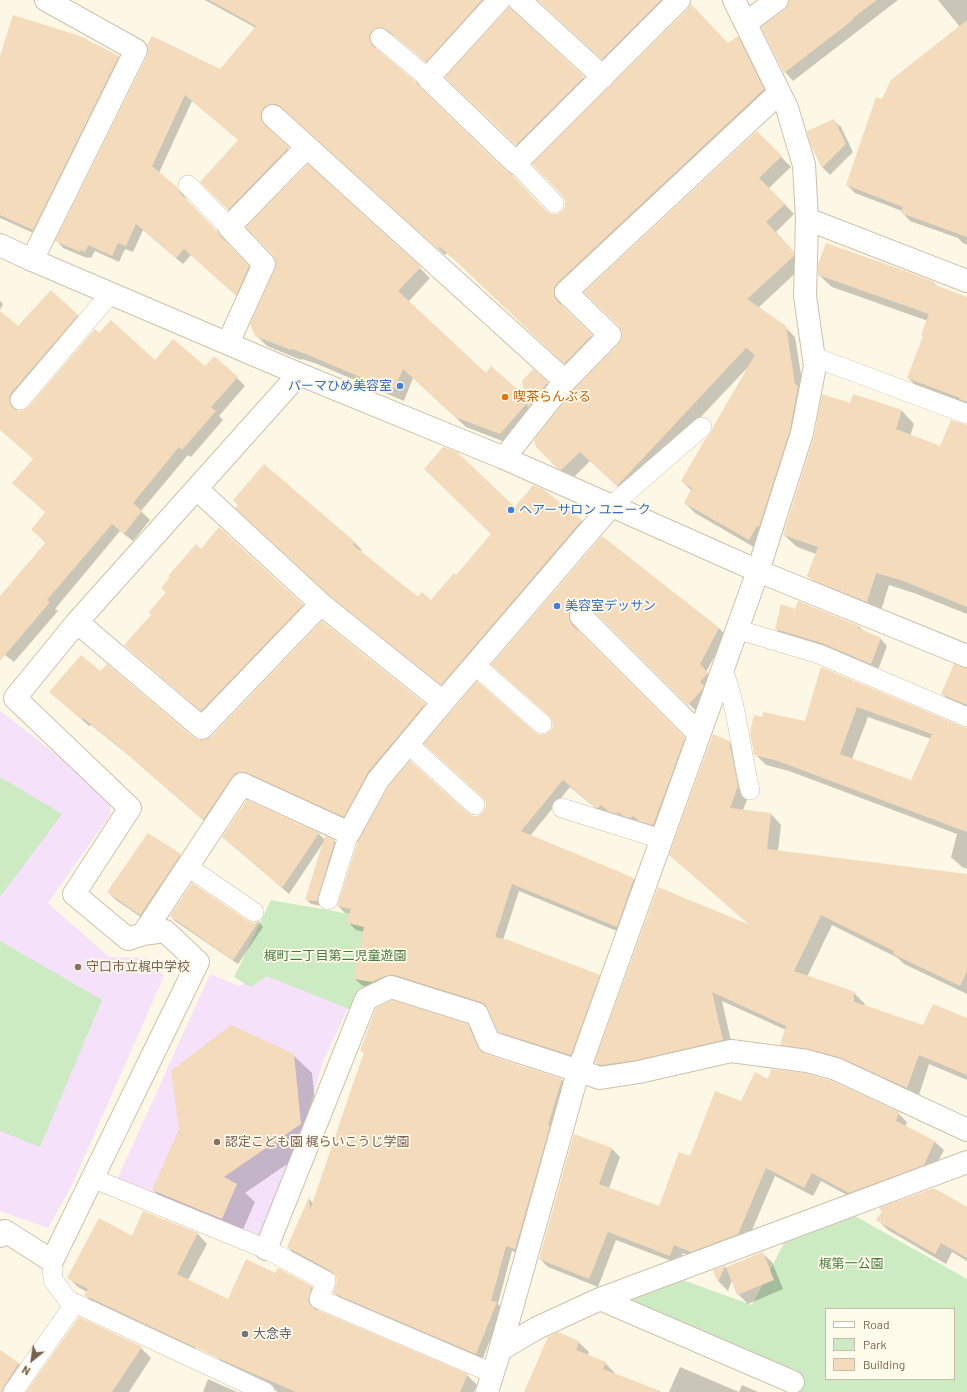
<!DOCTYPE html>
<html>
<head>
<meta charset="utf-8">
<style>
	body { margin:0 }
	#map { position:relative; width:967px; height:1392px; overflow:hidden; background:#fdf8e5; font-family:Barlow,sans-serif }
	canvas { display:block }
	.legend { position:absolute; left:825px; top:1308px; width:130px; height:72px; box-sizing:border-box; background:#fffbeb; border:1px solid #c8bdaa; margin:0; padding:5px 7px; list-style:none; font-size:12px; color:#766149 }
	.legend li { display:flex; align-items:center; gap:8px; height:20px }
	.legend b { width:20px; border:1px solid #c8bdaa }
	.north { position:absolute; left:12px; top:1340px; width:40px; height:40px; -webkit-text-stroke:3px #fffbeb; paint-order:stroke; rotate:210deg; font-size:11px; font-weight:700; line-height:16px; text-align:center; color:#766149 }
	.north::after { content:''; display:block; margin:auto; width:14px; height:18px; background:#766149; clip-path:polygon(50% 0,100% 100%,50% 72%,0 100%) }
</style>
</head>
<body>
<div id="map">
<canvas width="967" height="1392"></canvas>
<ul class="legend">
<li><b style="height:5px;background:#fff"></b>Road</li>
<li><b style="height:11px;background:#ccebc2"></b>Park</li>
<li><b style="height:11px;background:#f3dbbb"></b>Building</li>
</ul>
<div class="north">N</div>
</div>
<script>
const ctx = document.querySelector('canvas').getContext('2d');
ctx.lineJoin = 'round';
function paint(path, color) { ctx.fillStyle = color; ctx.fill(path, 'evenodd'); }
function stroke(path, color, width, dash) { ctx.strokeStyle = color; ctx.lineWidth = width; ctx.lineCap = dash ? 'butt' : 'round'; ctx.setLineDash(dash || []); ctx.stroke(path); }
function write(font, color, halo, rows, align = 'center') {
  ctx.font = font + ' Barlow,"Noto Sans JP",sans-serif'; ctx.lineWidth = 3.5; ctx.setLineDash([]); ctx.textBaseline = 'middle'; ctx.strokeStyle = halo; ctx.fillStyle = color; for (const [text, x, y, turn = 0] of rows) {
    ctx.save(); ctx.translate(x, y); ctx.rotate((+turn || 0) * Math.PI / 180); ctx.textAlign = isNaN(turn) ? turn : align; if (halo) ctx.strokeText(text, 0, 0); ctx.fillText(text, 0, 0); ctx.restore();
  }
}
const education = new Path2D(`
	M0 711 108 794 111 814 48 903 109 957 148 958 164 976 72 1185 48 1228 0 1211Z
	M210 974 239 986 263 974 351 1002 324 1059 291 1168 259 1243 117 1180Z`);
const green = new Path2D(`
	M0 777 62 814 0 897Z
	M271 900 400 923 389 977 354 1011 267 976 251 987 234 977Z
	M0 941 102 1000 40 1147 0 1131Z
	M855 1216 967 1279V1392H793L624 1303 648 1286 680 1279 752 1305 785 1241ZM826 1309H954V1379H826Z`);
const shadow = new Path2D(`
	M205 0H496L433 68 395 36 390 34H384L376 44V49L416 84 546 212 551 215H557L563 211 728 45 738 37 744 44 770 96 561 295 560 302 563 308 598 343 572 370 469 272 447 253 445 255 289 113 284 110H277L267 120V127L270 132 295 155 235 216 202 182 239 140 192 101 159 173 184 195 187 201 224 239 227 244 255 274 243 301 191 255 183 264 143 230 133 252 125 249 119 262 95 251 91 258 88 257 87 258 63 248 57 241 148 56 221 70 256 28Z
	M538 0H678L611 67Z
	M790 0H898L793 81 785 72V10L790 5Z
	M938 0H967V245L963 243 958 238 910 221 902 212V211L855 193 847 185 883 101 960 27Z
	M509 8 589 83 522 150 447 77Z
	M119 57 125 63 40 236 0 218V59Z
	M833 120 841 127 853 152 830 175 822 167Z
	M757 132 791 167 769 188 794 214 776 232 803 262V266L758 308 785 327 795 337 804 393 759 550 695 513 685 503 692 491 682 481 713 431 749 366 627 495 590 461 572 479 567 477 537 446 620 344Z
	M420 268 430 278 408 302 486 375 527 399 533 370 557 393 510 444 466 427 413 378 404 401 317 364 302 359 301 360 267 346 256 335Z
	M819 275 933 282 938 287 967 298V408L921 390 908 378 924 337 928 321 832 287Z
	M0 301 3 304 0 310Z
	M78 315 86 324 17 407 18 412 24 411 29 408 99 334 155 361 205 367 237 378 245 386 219 416 223 420 191 457 188 455 141 511 150 520 133 541 120 531 55 609 58 611 14 662 0 651V597L46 543 32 529 46 512 13 483 34 459 0 426V348Z
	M854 395 902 411 914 424 910 436 941 448 967 426V614L914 593 889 585 880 614 821 588 808 575 816 554 797 547 784 535 851 405Z
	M264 465 355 543 362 550 360 551 418 598 431 602 456 576 515 508 581 520 588 527 449 691 337 601Z
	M602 537 719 628 726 636 706 672 715 681 709 699 696 711 598 614 593 611H586L576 621V627L579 633 692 746 661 832 631 823 626 818 624 820 616 818 608 812 606 815 603 814 570 787 530 836 634 879 641 886 624 934 519 891 503 940 599 976 606 983 578 1062 507 1039 499 1031 489 1009 403 982 380 989 363 986 355 979 364 932 356 930 349 923 351 914 345 913 338 906 472 817H478L484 813 539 736 545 735 551 732 554 727 551 717 500 672Z
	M201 551 302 605 309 612 208 717 125 645 152 615Z
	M322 622 432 712 351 823 255 779 211 827 126 753 91 725 89 726 58 699 100 672 193 738 199 741H206L212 737Z
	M859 626 863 631 881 639 887 646 878 670 783 636 776 629Z
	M821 668 963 728 967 729V869L962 867 951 857 957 834 789 771 766 765 755 754 806 723ZM868 717 931 739 912 782 852 759Z
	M967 680V710L953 704 942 694Z
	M729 742 739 752 748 797 743 810 771 814 781 825 778 851 967 875V994L904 964 898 958 832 925 807 977 854 993 865 1004 864 1006 924 1027 967 1019V1080L929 1064 918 1098 791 1055 781 1045 786 1030 722 1001 733 1050 606 1073 596 1063 751 926 670 855ZM852 998H854L851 1006Z
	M247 801 319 834 325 840 335 841 339 846 322 906 311 904 306 899 323 843 289 894 230 843Z
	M180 855 188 863 148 922 116 900 108 892Z
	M171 916 247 922 254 924 259 922 263 927 238 964 175 921Z
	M467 1025 474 1032 484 1055 562 1080 568 1086 522 1255 512 1251 498 1304 503 1309 482 1360 341 1299 334 1293 338 1280 337 1276 294 1254 288 1247 309 1199 313 1203 365 1054 361 1050Z
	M293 1055 312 1073 319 1142 245 1193 255 1202 240 1236 171 1208 153 1190Z
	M768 1080 898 1113 907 1122 905 1127 935 1142 944 1150 932 1173 858 1201 821 1181 813 1196 775 1176 747 1242 700 1260 683 1253 679 1264 616 1240 598 1287 548 1267 540 1259 612 1149 620 1157 609 1188 659 1208 691 1157 741 1102Z
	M934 1189 967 1208V1261L952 1252 946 1264 888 1230 878 1220 883 1211 880 1209Z
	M143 1212 198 1234 207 1244 188 1280 221 1302 194 1351 95 1305 85 1295 87 1292 78 1287 68 1277 132 1237Z
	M762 1253 772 1262 783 1289 748 1304 738 1294 732 1280 728 1291 719 1282 714 1271 725 1267 726 1268Z
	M276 1274 312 1287 322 1297 318 1311 467 1375 477 1385 474 1392H277L276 1390 227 1367 217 1357Z
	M578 1342 589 1352 587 1356 605 1363 615 1373V1374L661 1392H525Z
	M141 1348 151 1358 129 1392H28Z
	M0 1351 19 1364 29 1374 17 1392H0Z
	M680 1367 739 1392 742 1385 758 1392H669Z
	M208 1379 237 1392H203Z`);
const building = new Path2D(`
	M209 0H482L426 62 387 30 382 27 377 28 372 31 369 36 370 41 373 46 417 83 419 87 507 172 512 175 546 211 551 214H557L562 211 565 206V200L562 195 532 164 688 9 691 4 728 43 738 36 764 89 557 283 554 288V295L557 301 592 335 564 364 460 265 440 247 438 249 281 107 276 104H270L264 107 261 113V119L265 125 289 147 228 210 200 182 238 140 185 95 152 166 177 187 180 193 217 231 220 236 249 266 236 296 184 249 176 258 136 224 126 246 118 243 112 256 88 245 85 252 81 250 80 252 55 241 147 56 148 50 147 45 152 36 220 69 256 26Z
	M538 0H661L602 59Z
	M789 0H877L853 18 854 19 784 73 761 27 785 10 788 5Z
	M509 7 584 77 516 145 445 77Z
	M13 15 80 36 119 56 33 230 0 215V56Z
	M967 20V237L901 213 903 207 846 185 876 97 882 99 891 80Z
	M834 119 846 144 822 168 811 146 807 131Z
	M757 131 782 156 759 178 785 204 766 222 794 252V256L747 299 786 326 795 384 798 386 790 430 759 527 757 526 749 540 684 503 692 488 681 481 706 438 712 431 713 427 755 355 746 348 617 486 580 452 561 470 556 467 536 447 534 440 574 389 619 344 622 338V332L619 326 584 292Z
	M308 164 421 267 398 291 486 373 491 366 525 396 522 381 533 369 548 382 528 408 527 403 500 434 455 417 403 369 393 391 306 354 292 349 291 350 255 336 250 324 275 269 276 262 273 255 246 227Z
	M826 243 916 275 934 282 933 284 967 297V402L959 399 960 398 907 378 923 336 921 335 929 314 818 275V264Z
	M51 290 78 315 11 393 9 398 10 404 13 408 18 411 23 410 28 407 95 329 99 333 111 320 155 360 173 339 205 366 214 356 238 377 211 407 216 411 182 450 179 447 133 503 142 511 124 534 112 524 47 600 50 602 0 661V596L46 542 31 530 45 512 12 483 33 459 0 430V311L18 326Z
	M822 394 850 403 853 394 902 410 896 429 940 446 951 420 967 425V607L901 580 876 573 867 602 812 580 807 576 818 547 783 535 814 437Z
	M443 447 457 452 515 507 533 485 543 489 582 520 441 685 329 595 235 508 238 505 233 500 264 464 355 542 353 545 418 597 422 592 431 600 454 573 456 575 491 534 424 469Z
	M219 527 303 605 201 711 124 645 151 615 149 612 166 592 161 588 170 577 168 576 196 544 201 549Z
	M602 536 719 628 700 664 708 673 700 682 704 686 701 691 688 705 590 607 585 604H578L572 607 569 612V619L572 625 685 738 653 825 639 821 633 816 631 818 623 816 618 812 617 814 608 811 601 805 598 808 595 807 563 780 521 831 634 878 617 927 512 884 495 937 508 940 600 975 571 1055 498 1032 488 1009 485 1005 481 1002 395 975 386 976 372 982 354 979 364 927 347 923 351 909 337 906 358 841 388 787 410 761 468 813 472 816H478L483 812 486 807V802L482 797 424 744 477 681 535 732 539 735 545 734 550 731 553 727 552 721 549 716 491 665Z
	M798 601 859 626 858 628 881 638 871 664 822 643 775 629 781 604 795 609Z
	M322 621 425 704 368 772 344 817 247 773 242 772 236 773 232 777 203 820 118 746 83 718 82 720 49 692 81 655 100 671 107 664 194 738 199 740H205L211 737Z
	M954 664 967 668V705L941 694Z
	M821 667 963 727 967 728V832L778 761 754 755 750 732 754 715 762 717 763 712 805 721ZM857 707 932 734 911 780 840 754Z
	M713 734 729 741 738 786 730 808 771 813 767 849 967 874V971L960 986 893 954 894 951 821 915 794 971 855 992 852 1001 923 1025 933 1004 967 1018V1075L919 1055 907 1088 839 1057 809 1049 780 1045 786 1026 712 992 723 1040 637 1060 601 1065 594 1063 658 887 750 925 669 855Z
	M247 800 319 833 282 888 222 837Z
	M148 833 181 854 140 915 107 892Z
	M325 836 335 840 318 897 317 901 305 900Z
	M192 883 248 921 254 923 259 921 233 960 170 916Z
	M392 1000 468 1024 478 1047 485 1054 562 1079 548 1125 550 1126 515 1249 506 1246 491 1301 497 1302 476 1354 333 1293 337 1280 335 1275 331 1271 287 1247 309 1197 310 1210 364 1052 360 1051 376 1008Z
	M231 1025 294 1054 301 1124 224 1177 237 1184 222 1219 152 1190 179 1129 171 1071Z
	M771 1069 805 1073 832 1081 899 1112 896 1121 935 1141 924 1165 849 1193 812 1173 804 1188 766 1168 738 1234 691 1252 674 1245 670 1256 608 1232 589 1279 539 1259 574 1134 612 1148 599 1184 659 1206 679 1152 690 1156 715 1091 741 1101 755 1072 768 1079Z
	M934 1188 967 1207V1258L941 1243 935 1254 876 1220 883 1210 879 1208Z
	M143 1211 198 1233 177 1274 228 1299 246 1259 275 1273 278 1268 312 1286 308 1300 310 1305 315 1309 468 1374 460 1392H296L222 1360 84 1295 88 1289 67 1278 99 1218 132 1236Z
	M763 1252 774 1280 737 1295 726 1267Z
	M725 1266 718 1282 713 1270Z
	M79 1317 142 1347 112 1392H26Z
	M558 1332 579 1341 576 1350 606 1362 603 1369 658 1390V1392H524L548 1337Z
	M0 1350 19 1363 4 1386 2 1392H0Z`);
const service = new Path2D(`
	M380 38 428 78
	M516 163 554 203
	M188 185 229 227
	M814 357 967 414
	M20 400 111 293
	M611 506 702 427
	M736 629 819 654 967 717
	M475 665 542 724
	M722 668C738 706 740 750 750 790
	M408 744 475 805
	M562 808 661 839
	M188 867 254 912
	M328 900 349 833
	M92 1178 266 1249 326 1281 319 1299 492 1373
	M52 1261 53 1280 68 1300 265 1392
	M13 1392 75 1303`);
const minor = new Path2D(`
	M499 0 428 78 516 163 679 0
	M519 0 603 77
	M734 0 787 108 804 165 807 219
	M746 23 777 0
	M273 116 565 381 504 458
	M32 260 136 50 46 0
	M967 281 807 219 805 296 815 366 802 433 758 571 578 1072 500 1350 537 1328 600 1299 967 1162
	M228 343 264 264 229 227 307 147
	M565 381 610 335 566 292 779 93
	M321 604 443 702 611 506
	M581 616 699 734
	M77 622 202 728 321 604 197 489
	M143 934 242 784 349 833 378 780 443 702
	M0 1236 5 1231 52 1261 198 962 165 931 143 934 128 939 74 894 130 808 15 698 77 622 299 374
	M266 1249 366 999 391 987 477 1014 489 1042 600 1078 639 1072 731 1051 807 1061 836 1069 967 1130
	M600 1299 793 1382
	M487 1392 500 1350`);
const tertiary = new Path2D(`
	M0 245 32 260 299 374 504 458 758 571 967 656`);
const markers = [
	[400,386,4,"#3f7fe0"],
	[505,397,4,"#e8710a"],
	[511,510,4,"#3f7fe0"],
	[557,606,4,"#3f7fe0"],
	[78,967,4,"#8d6e63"],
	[217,1142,4,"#8d6e63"],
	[245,1334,4,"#6b7280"]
];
const shopNames = [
	["パーマひめ美容室",392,386,"right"],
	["ヘアーサロン ユニーク",519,510],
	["美容室デッサン",565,606]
];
const foodNames = [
	["喫茶らんぶる",513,397]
];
const parkNames = [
	["梶町二丁目第二児童遊園",335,956],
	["梶第一公園",851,1264]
];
const educationNames = [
	["守口市立梶中学校",86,967],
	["認定こども園 梶らいこうじ学園",225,1142]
];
const worshipNames = [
	["大念寺",253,1334]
];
paint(education, '#f5e1f9');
paint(green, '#ccebc2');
paint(shadow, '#0003');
paint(building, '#f3dbbb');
stroke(service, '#cfc0ab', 20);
stroke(minor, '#cfc0ab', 24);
stroke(tertiary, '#cfc0ab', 24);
stroke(service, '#fff', 19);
stroke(minor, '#fff', 22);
stroke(tertiary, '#fff', 22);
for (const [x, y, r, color] of markers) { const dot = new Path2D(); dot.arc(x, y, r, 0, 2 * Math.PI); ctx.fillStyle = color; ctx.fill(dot); stroke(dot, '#fffbeb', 1.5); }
write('13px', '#366cbe', '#fffbeb', shopNames, 'left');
write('13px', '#c56008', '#fffbeb', foodNames, 'left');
write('13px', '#487d41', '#fffbeb', parkNames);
write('13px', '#785e54', '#fffbeb', educationNames, 'left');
write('13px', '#5b616d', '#fffbeb', worshipNames, 'left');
</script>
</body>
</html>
